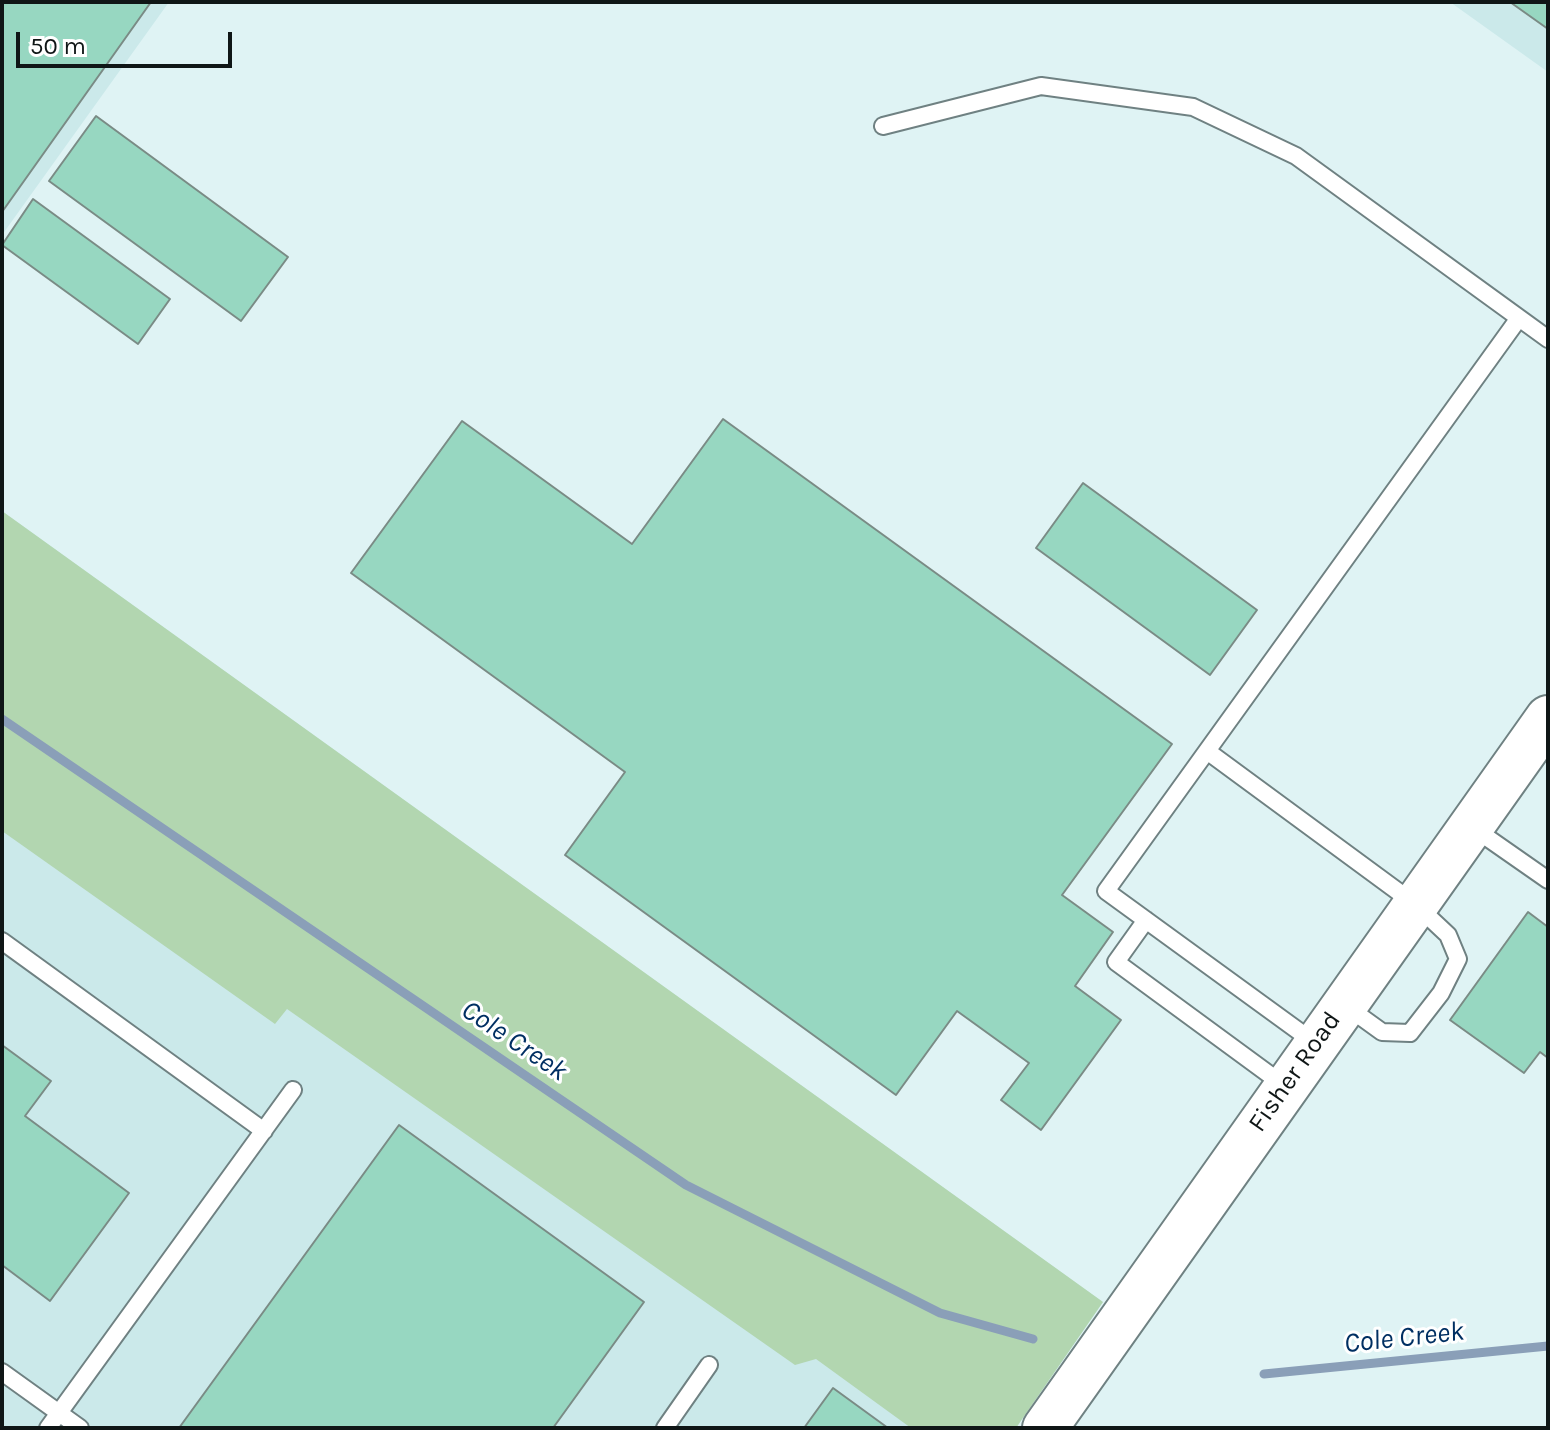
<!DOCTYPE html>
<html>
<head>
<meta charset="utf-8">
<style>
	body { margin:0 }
	#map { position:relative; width:1550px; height:1430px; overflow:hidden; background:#dff3f4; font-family:Karla,sans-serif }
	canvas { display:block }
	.frame { position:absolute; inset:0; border:4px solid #0f1616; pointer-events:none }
	.scale { position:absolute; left:16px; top:32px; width:216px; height:36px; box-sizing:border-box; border:4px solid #0f1616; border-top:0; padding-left:10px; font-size:24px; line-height:28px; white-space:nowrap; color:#0f1616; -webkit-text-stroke:6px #fff; paint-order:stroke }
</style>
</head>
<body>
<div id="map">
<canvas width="1550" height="1430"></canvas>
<div class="frame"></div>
<div class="scale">50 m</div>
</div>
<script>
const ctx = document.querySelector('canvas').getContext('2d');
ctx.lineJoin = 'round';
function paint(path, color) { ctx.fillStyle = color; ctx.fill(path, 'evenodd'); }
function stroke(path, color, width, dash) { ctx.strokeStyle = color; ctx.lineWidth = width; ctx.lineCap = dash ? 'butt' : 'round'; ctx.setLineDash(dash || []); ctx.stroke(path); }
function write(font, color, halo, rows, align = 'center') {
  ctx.font = font + ' Karla,sans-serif'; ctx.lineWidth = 6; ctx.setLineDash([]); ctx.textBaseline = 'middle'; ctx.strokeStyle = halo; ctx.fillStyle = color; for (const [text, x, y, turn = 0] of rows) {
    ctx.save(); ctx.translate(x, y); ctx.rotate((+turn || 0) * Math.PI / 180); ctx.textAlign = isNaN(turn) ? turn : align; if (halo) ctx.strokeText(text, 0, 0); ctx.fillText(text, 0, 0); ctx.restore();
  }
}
const built = new Path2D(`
	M2 2H169L2 235Z
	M1450 2H1548V72Z
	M2 511 1103 1302 1016 1428H2Z`);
const green = new Path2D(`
	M2 511 1103 1302 1016 1428H911L816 1359 795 1365 287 1009 275 1024 2 831Z`);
const stream = new Path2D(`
	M2 719 686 1185 940 1313 1033 1339
	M1264 1374 1548 1346`);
const building = new Path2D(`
	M2 2H151L2 212Z
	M1510 2H1548V29Z
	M96 116 288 257 241 321 49 181Z
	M33 199 170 299 138 344 2 245Z
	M723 419 1172 744 1062 895 1113 932 1075 986 1121 1020 1041 1130 1001 1100 1029 1063 957 1011 896 1095 565 855 625 772 351 573 462 421 632 544Z
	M1083 483 1257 610 1210 675 1036 548Z
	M1528 912 1548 927V1058L1540 1052 1524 1073 1450 1020Z
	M2 1045 51 1081 25 1116 129 1193 50 1301 2 1265Z
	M399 1125 644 1302 553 1428H179Z
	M833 1388 888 1428H804Z`);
const lane = new Path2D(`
	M883 126 1041 86 1193 107 1296 156 1548 339
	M1207 751 1415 904 1448 935 1458 959 1441 993 1410 1033 1382 1032 1346 1006
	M1472 827 1548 880
	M1146 920 1116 962 1285 1086
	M2 941 264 1131
	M1315 1043 1106 891 1519 318
	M2 1372 80 1428
	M48 1428 293 1090
	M665 1428 709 1365`);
const secondary = new Path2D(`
	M1045 1428 1548 718`);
const streetNames = [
	["Fisher Road",1295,1072,-55]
];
const waterNames = [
	["Cole Creek",514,1041,34],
	["Cole Creek",1404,1338,-6]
];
paint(built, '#cbe9ea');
paint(green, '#b2d6b0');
stroke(stream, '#8a9fb8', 9);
paint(building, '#97d7c1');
stroke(building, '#7a8b85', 2);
stroke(lane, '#6f8182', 20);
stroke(secondary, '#6f8182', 48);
stroke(lane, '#fff', 16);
stroke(secondary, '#fff', 44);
write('26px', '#0f1616', '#fff', streetNames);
write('italic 28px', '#002f62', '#fff', waterNames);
</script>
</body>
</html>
